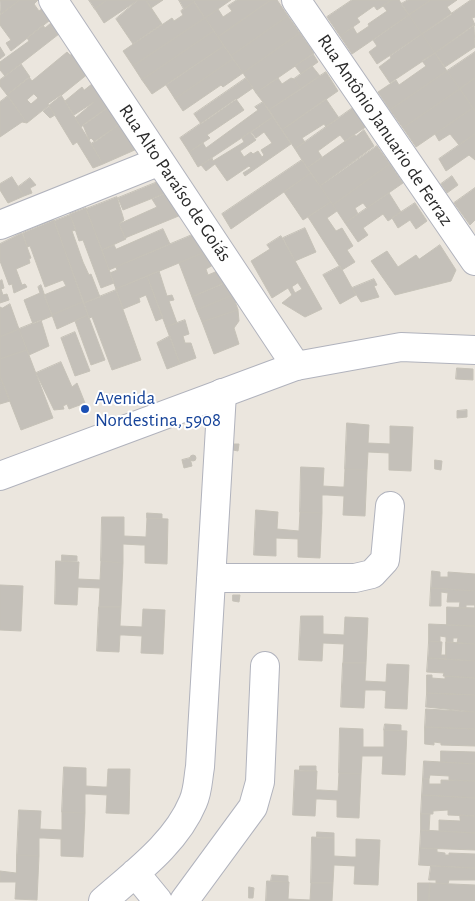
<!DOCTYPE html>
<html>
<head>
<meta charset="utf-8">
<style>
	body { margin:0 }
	canvas { display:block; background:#ebe6de }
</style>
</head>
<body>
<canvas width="475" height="901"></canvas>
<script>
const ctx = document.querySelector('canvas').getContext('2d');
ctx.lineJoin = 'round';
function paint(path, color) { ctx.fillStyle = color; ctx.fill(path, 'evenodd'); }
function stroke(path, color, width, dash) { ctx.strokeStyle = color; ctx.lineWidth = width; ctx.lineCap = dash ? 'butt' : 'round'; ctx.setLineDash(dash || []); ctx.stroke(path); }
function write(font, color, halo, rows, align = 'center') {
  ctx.font = font + ' "Alegreya Sans",sans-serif'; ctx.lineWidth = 4; ctx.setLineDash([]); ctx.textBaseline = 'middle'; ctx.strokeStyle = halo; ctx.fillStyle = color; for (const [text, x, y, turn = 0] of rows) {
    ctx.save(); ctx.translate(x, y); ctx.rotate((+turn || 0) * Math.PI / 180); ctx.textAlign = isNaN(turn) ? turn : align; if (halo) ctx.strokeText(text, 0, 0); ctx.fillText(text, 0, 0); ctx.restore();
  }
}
const building = new Path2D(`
	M0 0H20L1 14Z
	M20 0H38L34 4 39 11 51 2 59 13 11 51 6 43 11 40 0 25V15Z
	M89 0H107L95 9Z
	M107 0H138L104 23 95 9Z
	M138 0H146L162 24 133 44 116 19Z
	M146 0H163L151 8Z
	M179 0H193L194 2 184 9Z
	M193 0H231L205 18Z
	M237 0H271L218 37 205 18 218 9 223 17 232 11 228 6Z
	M271 0H277L288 16 231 56 218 37Z
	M352 0H392L377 10 374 6 357 18 360 22 340 36 327 17Z
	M392 0H399L409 15 352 54 340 36 353 27 357 34 369 26 368 24 387 11 383 6Z
	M408 0H431L409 15 401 4Z
	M431 0H457L447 7 452 14 422 34 409 15Z
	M471 0H475V17L472 18 475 25 435 53 422 34Z
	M194 2 205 18 133 66 123 51 172 18 174 21 183 15 181 11Z
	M59 13 68 27 5 76 0 70V62L29 41 27 38 43 25 45 28 51 23 49 21Z
	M409 15 422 34 377 64 369 52 377 46 373 40Z
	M288 16 300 33 243 73 231 56Z
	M205 18 214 31 142 80 133 66Z
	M474 25 475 47 445 67 435 53Z
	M214 31 224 46 152 94 142 80Z
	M300 33 314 53 256 93 243 73Z
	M422 34 435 53 390 83 379 67 391 58 390 56Z
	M224 46 233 59 175 99 166 85Z
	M0 47 5 55 0 59Z
	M79 48 94 69 27 123 7 95 29 77 32 81 67 52 70 55ZM34 94 38 98 31 104 27 100Z
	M475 52V78L460 89 447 71Z
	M435 53 447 71 390 110 378 92 396 80 399 85 426 66 422 61Z
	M313 54 318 62 301 74 295 66Z
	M233 59 243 73 223 87 221 85 183 111 175 99Z
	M21 64 30 77 7 95 0 86V80Z
	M312 66 320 76 301 89 294 79Z
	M447 71 460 89 403 128 390 110Z
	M326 72 338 91 282 130 269 110Z
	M101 77 117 101 81 127 75 118 94 102 74 115 65 101 82 87 84 90Z
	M246 78 253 88 201 124 194 114Z
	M278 78 282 84 291 78 294 79 301 89 269 110 256 93Z
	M475 78V111L460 89Z
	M460 89 473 108 416 147 403 128Z
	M61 95 89 140 103 164 93 168 77 142 73 145 48 104Z
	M8 96 27 123 22 122 0 137V102Z
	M236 99 244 110 207 135 210 138 189 152 180 138Z
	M326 99 339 118 326 127 324 124 302 138 305 142 295 149 282 130Z
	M117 101 128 118 95 142 91 138 89 140 83 125Z
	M263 102 273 117 198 167 189 152 203 143 206 148 258 110 255 107Z
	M49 106 55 115 50 118 43 111Z
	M354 107 367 126 345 141 340 135 318 151 322 157 307 168 295 149Z
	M473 108 475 111V134L459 145 450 134 439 141 435 134Z
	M273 117 291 144 245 176 243 173 251 168 249 166 227 181 215 164 206 171 201 165 212 158 213 161 244 142 242 138 250 132 256 140 240 151 244 157 251 152 253 154 258 151 262 157 264 155 261 150 272 143 264 132 256 138 251 132Z
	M123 122 137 149 103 164 91 144Z
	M364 130 374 146 320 186 307 168 354 135 356 136Z
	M475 134V160L469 155 446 171 439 159Z
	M377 146 390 164 333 205 320 186Z
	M302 160 311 173 231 229 222 214Z
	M390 164 403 183 367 208 363 203 355 208 358 214 345 223 333 205Z
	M311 173 331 202 303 220 284 192Z
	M452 176 458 185 447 193 441 184Z
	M12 177 24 196 8 203 0 190V184Z
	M30 178 36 185 30 188 32 193 24 196 18 187Z
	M165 179 173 190 123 210 118 198Z
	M475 188V220L470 225 454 203Z
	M173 190 186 213 125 238 119 224 157 207 152 199Z
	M389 193 401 212 388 221 383 214 363 228 368 235 358 242 345 223Z
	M117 197 124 220 119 224 126 239 102 250 86 209Z
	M331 202 337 211 327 218 336 231 342 228 353 246 347 250 355 262 342 270 308 217Z
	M415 203 427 221 416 229 410 220 398 228 392 218Z
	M86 208 114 283 101 288 83 240 79 241 70 214Z
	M70 215 76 230 72 231 83 262 89 275 91 274 100 297 84 303 54 221Z
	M54 220 83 302 52 315 44 295 66 286 63 280 45 287 30 246 27 247 23 233Z
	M305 228 316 252 295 261 283 238Z
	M163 229 170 244 109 270 102 250 114 245 116 249Z
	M199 232 208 251 116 289 110 273 117 270 116 267Z
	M22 233 31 258 29 259 30 263 16 269 22 285 25 284 27 287 14 293 12 284 9 285 0 261V244Z
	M281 236 322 309 305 317 282 303 292 295 288 288 272 298 251 261 270 249 267 245ZM298 283 302 289 295 293 292 287Z
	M440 245 456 270 451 281 395 295 371 261 387 251 398 267 416 255 419 259Z
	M208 251 215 264 206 269 208 275 220 270 226 282 192 297 179 263Z
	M340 266 356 295 340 304 323 275Z
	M159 271 167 296 172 295 174 300 169 301 177 323 166 327 147 276Z
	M147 276 163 318 156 321 146 295 139 298 140 302 123 309 116 289Z
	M374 279 377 285 374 286 379 297 361 302 352 288Z
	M2 280 4 288 1 289 3 295 7 294 9 300 0 303V281Z
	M227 282 233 295 197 310 192 297Z
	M41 285 52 316 33 324 24 300 40 293 38 287Z
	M116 290 141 360 112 370 92 317 89 318 84 303Z
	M233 295 238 310 202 322 197 310Z
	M83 302 88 315 57 329 52 315Z
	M10 304 19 329 0 337V307L2 308Z
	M238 310 239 321 234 328 239 344 214 354 202 322Z
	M88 315 105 360 91 365 75 321Z
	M41 320 49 346 29 355 19 329Z
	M185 320 189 334 183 336 185 343H191L196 358 180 364 166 327Z
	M19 329 27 350 0 359V337Z
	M75 332 90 371 75 376 61 338Z
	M170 336 180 364 167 369 157 343Z
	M27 350 53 418 21 430 0 376V359Z
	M61 362 72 387 77 383 85 403 69 409 67 404 63 406 64 409 54 410 36 373Z
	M457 368 473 369V380L456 379Z
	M0 376 10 401 0 404Z
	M467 410V417L457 418V411Z
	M347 423 369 425 368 443 390 444V426L413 427 411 471 389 470V453L368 452 367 470 345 469Z
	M233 444H239L238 451 233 450Z
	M190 458a3 3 0 1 1 6 0a3 3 0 1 1-6 0Z
	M190 458 192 466 184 468 182 460Z
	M435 460 442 461 441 470 435 469Z
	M301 467 324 468 323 486 340 487H344L345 469 367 470 365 516 343 515 344 496 327 495H322V513L300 512Z
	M256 510 278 512 277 529 299 531 300 512 322 513 320 558 298 557V539L276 538V556L254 555Z
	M147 513 162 514V519L147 518Z
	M102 517H124V536L146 537 147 518 168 519 167 564 145 563V545H141L123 544V563L101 561Z
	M62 555 77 556V561H62Z
	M56 561 79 562 78 579 100 580 101 561 123 563 121 607H99L100 588 78 587 77 605 55 604Z
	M432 571 440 572V577H448V572L475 574V591L431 588Z
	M0 585 23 586 21 631 0 630Z
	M431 588 475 591V608V605H466V608H459L460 602H447L448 593 441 592V606H430Z
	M233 595H240L239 602 233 601Z
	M99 607H121L120 626 142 627 143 609 165 610 163 654 141 653 142 636 124 635H120L119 652 97 651Z
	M447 607 475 608V626L447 625Z
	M301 616H323V634L344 635 345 617 368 618 366 663H343L344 644 323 643 322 661 299 660Z
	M429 624 475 626V644L457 643 458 638H453V642H446V637L440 636V642L429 641Z
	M429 641 442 642 441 655H446V659L428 658Z
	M446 642 475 644V661L446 659Z
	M428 658 475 661V678L443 676 444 673 427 672Z
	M343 663H366L365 681 383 682H386L387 664 409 665 407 709 385 708 386 691 382 690H365L364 708 341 707Z
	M427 675H432V678L445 679V676L475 678V695L427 693Z
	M427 693 475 695V712L426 707Z
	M426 709 475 712V729L425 727Z
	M385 724 401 725V731L384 730Z
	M425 727 475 729V746L441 745V743L434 742V745L425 744Z
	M340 728 363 729V747H384V730L407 731 405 775 382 774 383 756H362L361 774 339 773Z
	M441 751 475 752V764L441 762Z
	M424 761 475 764V781L449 780V776L430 775 429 779H423Z
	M300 766H316V771H300Z
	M64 767 86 768V786L103 787H107L108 769H130L129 814 106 813 107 795 90 794H85V813L62 812Z
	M295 770 317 771 316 790H320L338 791 339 773 361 774 359 818 337 817V800L320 799H316L315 816 293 815Z
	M423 779H429V784H441V780L475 781V798L422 795Z
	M422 795 475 798V816L448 815V810L433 811V814H421Z
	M19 810 41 811 40 829 62 830V812L85 813 83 857 61 856V839L44 838H39V856L17 855Z
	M421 814H430L429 831 421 830Z
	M460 815 475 816V833L439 831V820L460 821Z
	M421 830 475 833V850L420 848Z
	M317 832 334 833V838H317Z
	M312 837 334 838V856L351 857H356V839L380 840 378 885 354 884 355 866 334 865 333 883H311Z
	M420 848 437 849V852L445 853V855H449V853L475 854V868L419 865Z
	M17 855 39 856 37 900 15 899 16 882H0V871L16 873Z
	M431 866 475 868V880H449L448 884 436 883V880H429Z
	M272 875 288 876V882L271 881Z
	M267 881 289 882 288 899 310 900 311 883H333L332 901H266Z
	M418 883H430L429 901H418Z
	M430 883 475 885V901H429Z
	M249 887 254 888 253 898H249Z`);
const street = new Path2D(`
	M53 0 296 366
	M296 0 475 261
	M0 225 160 161
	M211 578H355L372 574 385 560 390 506
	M135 873 158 901
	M103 901C136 872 176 843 193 802 198 791 198 778 200 767L222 393
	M184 901 253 807 260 782 265 666`);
const secondary = new Path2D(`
	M0 476 296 366 401 347 475 350`);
const markers = [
	[85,409,5,"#1a4fb4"]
];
const streetNames = [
	["Rua Antônio Januario de Ferraz",385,130,56],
	["Rua Alto Paraíso de Goiás",175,183,56]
];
const transitNames = [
	["Avenida",95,398],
	["Nordestina, 5908",95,420]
];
paint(building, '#c4c0b9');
stroke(building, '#c6c2b8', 1);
stroke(street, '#b1b3bd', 30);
stroke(secondary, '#b1b3bd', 30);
stroke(street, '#fff', 28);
stroke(secondary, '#fff', 28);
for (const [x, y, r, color] of markers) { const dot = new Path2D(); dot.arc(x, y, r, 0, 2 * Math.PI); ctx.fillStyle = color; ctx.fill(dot); stroke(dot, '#fff', 2); }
write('19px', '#2a2a2a', '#fff', streetNames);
write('19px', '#164399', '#fff', transitNames, 'left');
</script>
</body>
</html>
